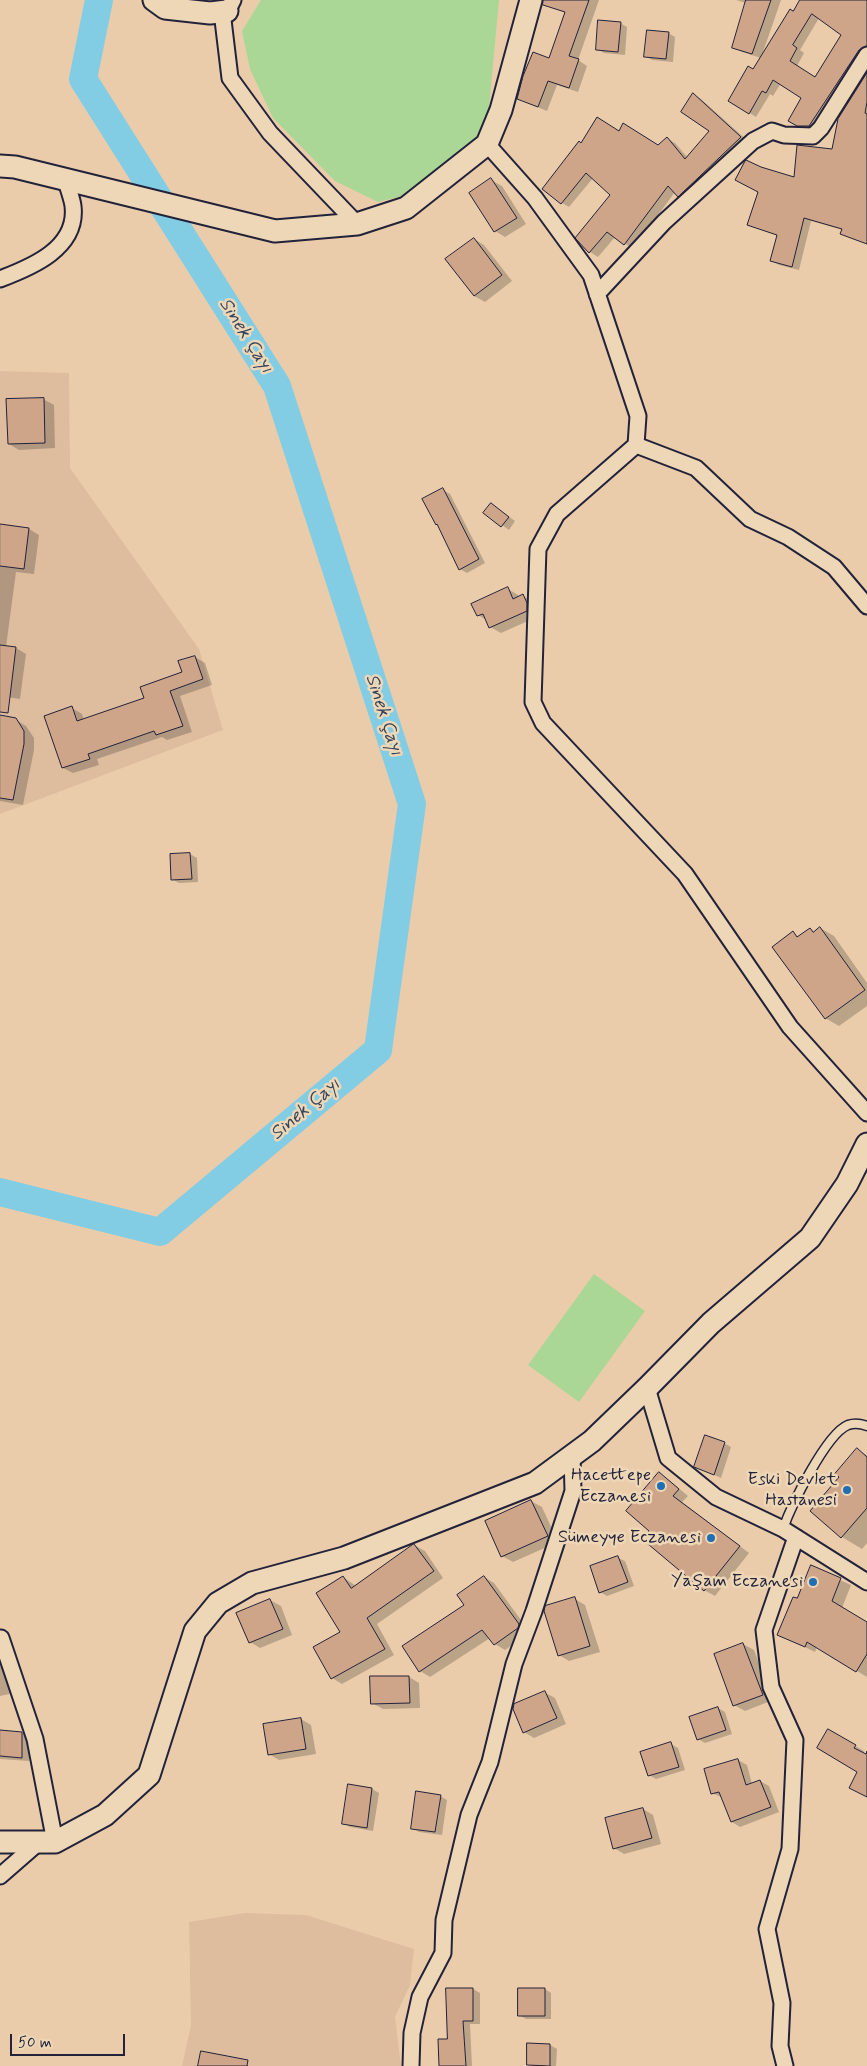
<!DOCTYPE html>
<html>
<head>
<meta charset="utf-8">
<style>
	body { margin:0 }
	#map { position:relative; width:867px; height:2066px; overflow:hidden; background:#eaccab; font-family:Mynerve,sans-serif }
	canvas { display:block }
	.scale { position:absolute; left:10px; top:2034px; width:115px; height:22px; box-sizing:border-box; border:2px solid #22223b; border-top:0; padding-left:6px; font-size:15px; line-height:18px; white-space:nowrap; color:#22223b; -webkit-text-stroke:4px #eed7b6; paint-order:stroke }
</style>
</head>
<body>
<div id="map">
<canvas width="867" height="2066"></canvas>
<div class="scale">50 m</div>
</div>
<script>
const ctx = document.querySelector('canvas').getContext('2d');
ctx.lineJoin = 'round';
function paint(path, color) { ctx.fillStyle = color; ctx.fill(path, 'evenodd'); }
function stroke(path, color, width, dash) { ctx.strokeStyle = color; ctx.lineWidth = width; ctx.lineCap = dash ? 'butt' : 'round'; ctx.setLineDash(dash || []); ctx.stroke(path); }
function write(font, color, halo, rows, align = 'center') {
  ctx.font = font + ' Mynerve,sans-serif'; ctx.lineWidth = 5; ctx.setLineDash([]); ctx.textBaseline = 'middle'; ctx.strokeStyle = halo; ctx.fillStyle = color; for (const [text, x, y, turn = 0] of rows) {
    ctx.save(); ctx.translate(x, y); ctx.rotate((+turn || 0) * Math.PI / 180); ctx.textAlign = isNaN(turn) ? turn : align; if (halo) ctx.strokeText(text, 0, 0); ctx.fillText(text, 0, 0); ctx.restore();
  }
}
const built = new Path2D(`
	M0 371 69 373 70 468 199 649 223 730 0 814Z
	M245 1913 306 1915 414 1949 410 1985 395 2017 401 2066H182L191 2025 189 1922Z`);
const green = new Path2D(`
	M261 0H499L487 130 407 195 378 202 335 181 273 118 250 69 242 31Z
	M594 1274 645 1311 579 1402 528 1365Z`);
const shadow = new Path2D(`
	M544 0H599L578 60 587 66 578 92 557 85 547 111 518 99 550 60 566 13 544 4Z
	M736 0H781L762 55 801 0H867V53L817 130 805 129 790 120 803 98 781 83 773 96 770 94 756 117 730 100 761 58 742 52 734 47 746 3ZM819 18 843 34 816 78 797 66 804 53 800 50Z
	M620 23 627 27 625 55 604 53 597 49Z
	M668 33 675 37 673 62 652 60 645 56Z
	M867 75V244L841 233 843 230 811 221 799 270 779 265 772 261 778 236 749 225 759 192 760 168 795 179 833 150Z
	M694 95 701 99 749 142 687 200 675 192 633 249 615 237 598 257 590 252 577 238 612 194 593 178 569 207 562 203 581 144 619 132 658 146 667 138 675 143 688 158 711 131Z
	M491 180 502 186 526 224 505 237 495 231Z
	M474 239 484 245 512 281 485 302 474 296Z
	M43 399 54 405 55 448 19 450 9 444Z
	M443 490 450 494 485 563 467 573 460 569 439 526 437 524Z
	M491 504 515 521 509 530 485 513Z
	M0 525 29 529 39 535 34 574 16 572 6 647 16 648 26 654 20 699 0 696Z
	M508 589 518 595 519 597 523 596 533 602 537 617 501 633 490 627 488 621 478 615Z
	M195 657 205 663 212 685 180 696 192 732 167 740 162 737 97 759 99 765 73 773 63 768 72 708 82 714 84 720 145 699 184 673Z
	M0 717 16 720 26 726 34 738V750L23 805 0 801Z
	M190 854 197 858 198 882 179 883 172 879Z
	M820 928 834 936 867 983V1006L839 1026 825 1018 793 933 799 937 810 929 815 932Z
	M724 1443 731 1447 721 1478 696 1467Z
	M857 1450 867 1455V1543L862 1549 842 1537 812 1511 841 1477Z
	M659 1474 669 1480 688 1496 682 1502 749 1553 715 1596 704 1590 651 1531Z
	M531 1501 542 1507 558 1542 513 1562 502 1556Z
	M414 1545 425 1551 443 1578 377 1624 394 1655 342 1684 332 1678 342 1633 343 1577 356 1586Z
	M618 1558 625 1561 634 1586 607 1596 600 1592Z
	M811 1567 851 1585 842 1608 867 1623V1677L817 1647 815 1652 778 1634 797 1600Z
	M484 1577 494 1583 529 1631 528 1634 505 1650 495 1644 490 1638 430 1677 420 1671Z
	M575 1599 585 1605 600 1652 569 1661 559 1655Z
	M270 1600 281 1606 292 1635 260 1648 250 1642Z
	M743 1644 754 1650 773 1700 745 1711 734 1705Z
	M0 1666 6 1669 14 1693 0 1696Z
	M409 1677 419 1683 420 1708 383 1709 372 1703Z
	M544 1692 555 1698 566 1724 534 1738 524 1732Z
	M718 1708 725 1712 732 1734 705 1743 698 1739Z
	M301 1719 311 1725 316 1754 279 1760 269 1754Z
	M828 1730 864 1751 863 1754 867 1756V1796L859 1771Z
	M0 1732 22 1733 29 1737V1761L0 1759Z
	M671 1744 678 1748 685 1770 656 1779 649 1775Z
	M738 1760 747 1765 752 1784 760 1781 769 1786 779 1812 740 1827 732 1822 723 1798 712 1793Z
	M349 1786 372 1789 379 1793 373 1831 350 1827 343 1823Z
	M440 1796 447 1800 442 1835 419 1832 412 1828Z
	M643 1809 653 1815 661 1844 624 1854 614 1848Z
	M473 1989 480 1993V2024H470L472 2066H440L448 2040Z
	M545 1989 551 1993V2019H526L519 2015Z
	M550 2045 557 2049 556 2066H531L528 2064Z`);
const river = new Path2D(`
	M0 1192 160 1232 378 1050 412 804 277 386 83 79 99 0`);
const building = new Path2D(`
	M543 0H589L569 56 579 59 569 88 548 81 538 107 517 99 523 76 533 52 549 58 565 12 543 5Z
	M746 0H771L752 54 732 48Z
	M800 0H867V46L859 50 809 126H797L788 121 801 98 773 80 766 93 762 91 749 114 728 101 748 66 753 69 790 9 793 11ZM812 14 841 35 815 77 790 61 797 48 793 45Z
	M598 20 621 22 618 52 596 50Z
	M647 30 669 32 666 59 644 57Z
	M867 73V102L865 113 867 114V244L840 234 842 229 804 218 792 267 770 261 777 235 747 225 758 192 735 180 745 161 746 160 761 167 794 177 797 145 832 149 838 119Z
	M693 93 741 137 678 197 668 186 624 245 607 232 589 253 575 238 610 195 586 173 561 204 542 189 579 141 581 143 597 117 619 131 623 123 658 145 667 137 685 159 709 131 681 112Z
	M491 178 517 218 494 232 469 193Z
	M474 238 502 275 474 296 445 259Z
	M44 398 45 443 8 444 6 399Z
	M443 488 479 559 459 570 437 524 436 525 422 499Z
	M491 503 509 517 501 527 483 513Z
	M0 524 29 528 24 569 0 566Z
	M508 587 513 599 523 594 527 603V611L489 628 483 614 477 616 471 604Z
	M0 645 16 647 8 713 0 712Z
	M195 656 203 679 170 691 183 726 156 735 154 731 88 754 90 759 62 768 44 716 72 706 77 721 144 698 140 687 182 672 178 661Z
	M0 715 16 718 24 731V744L13 800 0 798Z
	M190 853 192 879 171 880 170 854Z
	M820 927 865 990 825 1019 772 947 793 931 797 937 810 928 813 932Z
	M705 1435 725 1442 714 1475 694 1467Z
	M857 1448 867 1457V1508L841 1538 810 1511 839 1477 835 1474Z
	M659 1472 679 1489 673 1496 740 1546 704 1591 642 1539 649 1531 626 1511Z
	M531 1500 548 1536 501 1557 485 1521Z
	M414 1544 434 1571 367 1618 385 1649 331 1679 313 1647 340 1632 316 1593 343 1576 351 1588Z
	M618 1556 628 1582 599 1593 590 1566Z
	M811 1565 841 1578 832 1601 867 1622V1654L856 1672 807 1642 805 1647 777 1635 793 1597 797 1598Z
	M484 1576 519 1624 518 1628 494 1645 482 1630 419 1672 402 1646 464 1605 457 1595Z
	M575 1597 590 1646 558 1656 544 1611 545 1606Z
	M270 1599 283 1629 249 1643 236 1613Z
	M743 1643 763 1695 733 1706 714 1654Z
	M370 1676H409L410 1703 371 1704Z
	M545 1691 557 1718 523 1733 513 1709 514 1704Z
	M718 1707 726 1730 697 1740 689 1717Z
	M301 1718 306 1749 268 1755 263 1724Z
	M828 1729 856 1745 854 1748 866 1754 867 1751V1797L849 1788 857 1772 817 1748Z
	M0 1730 22 1732V1758L0 1756Z
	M671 1742 679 1767 648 1776 640 1752Z
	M738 1759 746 1785 760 1780 771 1807 731 1822 719 1792 711 1794 704 1769Z
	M348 1784 372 1788 367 1828 342 1824Z
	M416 1791 441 1795 435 1832 411 1829Z
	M643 1808 652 1838 613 1849 605 1818Z
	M446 1988H473V2021H463L466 2066H439L438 2039H447Z
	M518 1988H545V2016H518Z
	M527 2043 550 2044V2066L527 2065Z
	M201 2051 248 2060 247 2066H198Z`);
const lane = new Path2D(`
	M783 1529C791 1506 826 1434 848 1425 854 1423 862 1424 867 1426`);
const street = new Path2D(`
	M233 0 223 20 230 78 270 133 357 224
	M487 144 535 198 591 275 638 416 636 445 557 514 538 549 533 702 543 723 685 874 790 1027 867 1113
	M0 279C32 267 78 248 73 206 72 198 68 189 66 180
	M597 294 664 222 753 141 772 131 784 135 813 136 821 128 867 55
	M636 445 696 468 750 519 788 537 834 567 867 606
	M647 1388 668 1458 716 1497 783 1529 867 1582
	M1 1638 35 1739 55 1842
	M0 1876 39 1842
	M411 2066 412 2033 420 1997 443 1953 444 1920 469 1815 490 1762 514 1664 534 1611 573 1491 572 1456
	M785 2066 780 2046 782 2003 767 1929 790 1849 795 1740 771 1687 764 1630 796 1537`);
const secondary = new Path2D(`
	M154 0 165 8 210 13 227 11
	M0 166 15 167 275 231 357 224 406 208 487 144 501 110 531 0
	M0 1842H55L105 1815 149 1775 195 1631 218 1603 252 1583 344 1558 535 1483 592 1441 647 1388 711 1323 810 1238 847 1184 867 1144`);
const markers = [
	[661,1486,5,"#1f6fb2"],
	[847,1490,5,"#1f6fb2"],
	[711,1538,5,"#1f6fb2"],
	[813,1582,5,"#1f6fb2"]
];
const poiNames = [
	["Hacettepe",651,1476],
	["Eczanesi",651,1497],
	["Eski Devlet",837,1480],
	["Hastanesi",837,1501],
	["Sümeyye Eczanesi",701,1538],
	["Yaşam Eczanesi",803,1582]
];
const waterNames = [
	["Sinek Çayı",245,336,58],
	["Sinek Çayı",383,715,72],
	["Sinek Çayı",306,1110,-40]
];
paint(built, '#debd9f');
paint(green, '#abd796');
paint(shadow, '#0003');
stroke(river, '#83cde4', 28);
paint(building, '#cea589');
stroke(building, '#22223b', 1);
stroke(lane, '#22223b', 11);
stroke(street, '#22223b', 19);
stroke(secondary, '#22223b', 25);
stroke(lane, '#eed7b6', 8);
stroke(street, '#eed7b6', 15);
stroke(secondary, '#eed7b6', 21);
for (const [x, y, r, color] of markers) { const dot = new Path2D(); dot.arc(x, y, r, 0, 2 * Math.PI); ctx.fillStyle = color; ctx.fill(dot); stroke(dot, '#eed7b6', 2); }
write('18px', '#22223b', '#eed7b6', poiNames, 'right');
write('italic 19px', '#35445d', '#eed7b6', waterNames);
</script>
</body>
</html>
